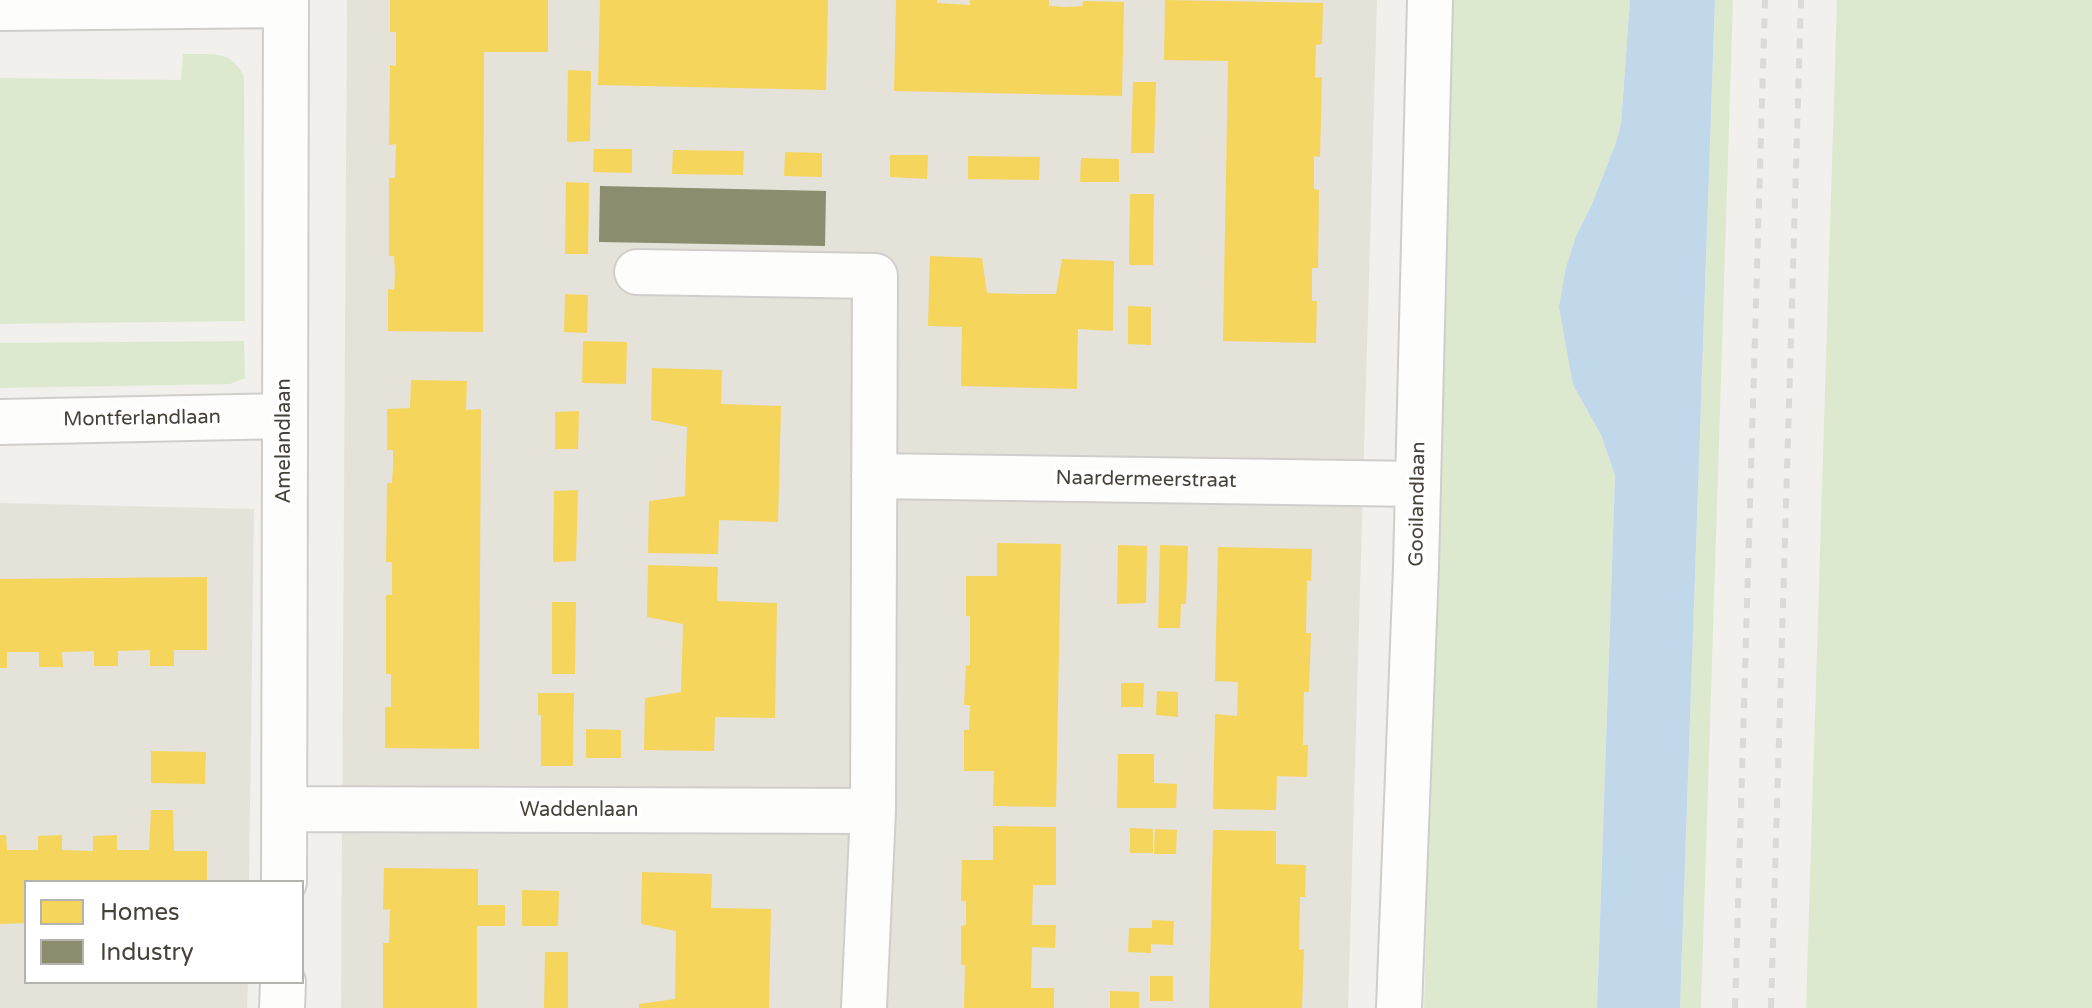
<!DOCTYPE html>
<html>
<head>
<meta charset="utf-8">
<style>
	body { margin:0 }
	#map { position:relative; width:2092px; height:1008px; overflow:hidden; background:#f1f0ec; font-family:"Varela Round",sans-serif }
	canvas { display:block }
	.legend { position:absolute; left:24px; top:880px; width:280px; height:104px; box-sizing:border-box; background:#fff; border:2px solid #b5b3b0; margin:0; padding:10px 14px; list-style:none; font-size:24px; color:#474239 }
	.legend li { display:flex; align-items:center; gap:16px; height:40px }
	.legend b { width:40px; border:2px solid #b5b3b0 }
</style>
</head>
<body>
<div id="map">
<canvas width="2092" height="1008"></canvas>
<ul class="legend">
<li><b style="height:22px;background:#f6d55c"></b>Homes</li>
<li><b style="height:22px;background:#8c8c6e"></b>Industry</li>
</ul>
</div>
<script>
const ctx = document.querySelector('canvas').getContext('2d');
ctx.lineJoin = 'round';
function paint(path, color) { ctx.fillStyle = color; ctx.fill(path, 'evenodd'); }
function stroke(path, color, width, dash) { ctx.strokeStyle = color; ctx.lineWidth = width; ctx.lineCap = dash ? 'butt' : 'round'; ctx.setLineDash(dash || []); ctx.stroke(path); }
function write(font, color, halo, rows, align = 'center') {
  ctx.font = font + ' "Varela Round",sans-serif'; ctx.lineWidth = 8; ctx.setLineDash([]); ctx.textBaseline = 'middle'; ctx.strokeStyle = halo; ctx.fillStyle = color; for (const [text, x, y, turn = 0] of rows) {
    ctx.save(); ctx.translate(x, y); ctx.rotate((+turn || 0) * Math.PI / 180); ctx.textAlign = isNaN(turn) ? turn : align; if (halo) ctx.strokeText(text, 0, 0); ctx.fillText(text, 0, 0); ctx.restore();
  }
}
const residential = new Path2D(`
	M347 0H1377L1348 1008H341Z
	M0 503 254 509 249 882H26V982H248L247 1008H0Z`);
const green = new Path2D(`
	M1452 0H1630L1621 124 1615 145 1592 204 1576 236 1566 267 1573 385 1601 435 1615 476 1597 1008H1424Z
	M1715 0H1733L1701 1008H1680Z
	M1837 0H2092V1008H1806Z
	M183 54C211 55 231 48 244 77L245 321 0 324V78L181 80Z
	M244 341 245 378 230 384 0 388V343Z`);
const water = new Path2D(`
	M1630 0H1715L1680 1008H1597L1615 476 1601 435 1573 385 1559 307 1566 267 1576 236 1592 204 1615 145 1621 124Z`);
const homes = new Path2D(`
	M390 0H548V52H484L483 332 388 331V289L394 290 395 273 394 256H389V178H395L396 144 389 145 390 65 396 66V32H390Z
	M600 0H828L826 90 598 85Z
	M896 0H937V3L970 5V0H1049V6L1066 7 1082 6 1083 1 1124 2 1122 96 894 91Z
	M1165 0 1323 3 1322 44 1316 45 1315 78 1322 77 1320 157 1314 156V189L1319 190 1318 268H1312V301H1317L1316 343 1223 341 1228 61 1164 60Z
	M568 70 591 71 590 141 567 142Z
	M1133 82H1156L1154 153H1131Z
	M594 149H632V173L593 172Z
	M673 150 744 151 743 175 672 174Z
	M785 152 822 153V177L784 176Z
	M890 155H928L927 179 890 177Z
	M968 156 1040 157 1039 180 968 179Z
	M1081 158 1119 159V182H1080Z
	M566 182 589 183 588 254H565Z
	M1130 194H1154L1153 265H1129Z
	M930 256 982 258 987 293 1021 294H1056L1062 259 1114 261 1113 331 1078 329 1077 389 961 386 962 327 928 326Z
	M565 294 588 295 587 333 564 332Z
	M1128 306 1151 307V345L1128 344Z
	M583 341 627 342 626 384 582 383Z
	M652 368 722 370 721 404 781 406 778 522 719 520 718 554 648 553 649 501 685 496 687 427 651 420Z
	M411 380 467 381 466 410 481 409 479 749 385 748V707H391V674H386V595H392V562H386L387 483H392L393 467V450H387V409L410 408Z
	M579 411 578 449H555V412Z
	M578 490 576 561 553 562 554 491Z
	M997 543 1061 544 1056 807 993 806 994 771H964V730H969L970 705H964L966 665 970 666V616H966V576H997Z
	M1118 545 1147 546 1146 603 1117 604Z
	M1160 545 1188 546 1186 604H1181L1180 628H1158Z
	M1218 547 1312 549 1311 581 1307 580 1306 633H1311L1309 692H1304L1303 745H1308L1307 777 1277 776 1276 810 1213 809 1215 714 1237 716 1238 682 1215 681Z
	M648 565 718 567 717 601 777 603 775 718 715 717 714 751 644 750 645 698 681 692 683 624 647 617Z
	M207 577V650H174V666H150V650L118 651V666H94V651L62 652 63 667H39V652H7V668H0V579Z
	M552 602H576L575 674H552Z
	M1121 683H1144L1143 707H1121Z
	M1157 691 1178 692V717L1156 715Z
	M538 693H574L573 766H541V715H538Z
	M586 729 621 730V758H586Z
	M151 751 206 752 205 784 151 783Z
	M1118 754H1154V783L1177 784 1176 808H1117Z
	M151 810H173L174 851H207V882H26V923L0 924V835H6L7 850H38V836L62 835V850L93 851V836L117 835V850H149Z
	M993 826 1056 827V885H1033L1032 925H1056L1055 948 1032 947 1031 988H1054V1008H964L965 965H961V926L966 925V901H961L962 860H993Z
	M1130 828 1153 829V853H1130Z
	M1155 829 1177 830 1176 854H1154Z
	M1213 830 1276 831V864L1306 865 1305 897H1300L1299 950 1304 949 1302 1008H1209Z
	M384 868 478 869V905H505V926H477V1008H383V943H389L390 909 383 910Z
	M642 872 712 874 711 908 771 909 769 1008H639V1004L675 999 676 931 641 924Z
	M522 890 559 891 558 926H522Z
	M1152 920 1174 921 1173 945 1151 944V953L1128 952 1129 928H1152Z
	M545 952H568V1008H544Z
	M1150 976H1173V1001H1150Z
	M1110 991 1139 992V1008H1110Z`);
const industry = new Path2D(`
	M600 186 826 191 825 246 599 242Z`);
const minor = new Path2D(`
	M0 8 286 5
	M637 272 875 276 873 811 864 1008
	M0 422 285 416
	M874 476 1418 484
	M285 809 873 811
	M284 882 286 0
	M282 1008 283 982
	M1399 1008 1416 567 1430 0`);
const rail = new Path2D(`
	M1735 1008 1765 0
	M1771 1008 1801 0`);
const streetNames = [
	["Montferlandlaan",142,419,-1],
	["Amelandlaan",285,441,-90],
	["Naardermeerstraat",1146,480,1],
	["Gooilandlaan",1418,504,-89],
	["Waddenlaan",579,811]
];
paint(residential, '#e5e2da');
paint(green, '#dde9cf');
paint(water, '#c1d8eb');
paint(homes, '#f6d55c');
paint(industry, '#8c8c6e');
stroke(minor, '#cfceca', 48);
stroke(minor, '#fdfdfc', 44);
stroke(rail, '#dadad9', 6, [10, 10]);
write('20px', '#474239', '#fff', streetNames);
</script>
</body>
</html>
